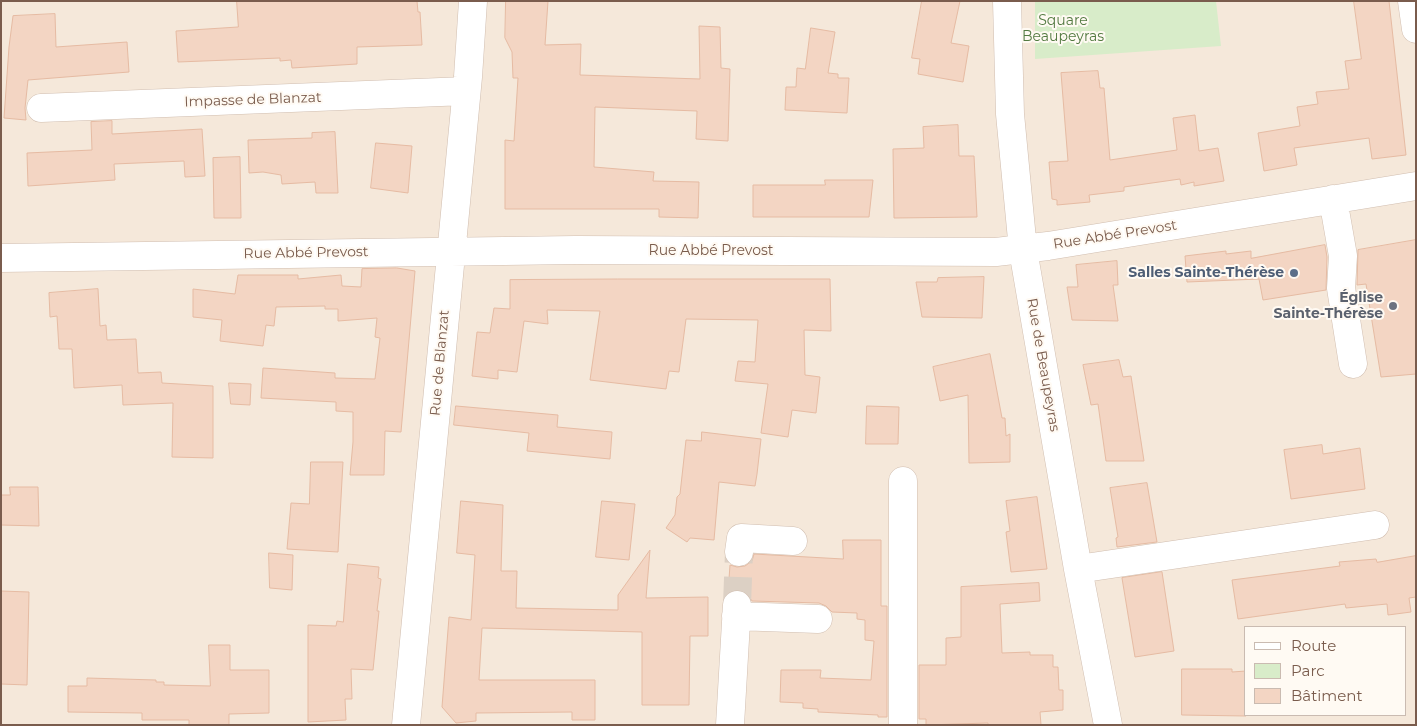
<!DOCTYPE html>
<html>
<head>
<meta charset="utf-8">
<style>
	body { margin:0 }
	#map { position:relative; width:1417px; height:726px; overflow:hidden; background:#fdf6ec; font-family:Montserrat,sans-serif }
	canvas { display:block }
	.frame { position:absolute; inset:0; border:2px solid #7a5c4d; pointer-events:none }
	.legend { position:absolute; left:1244px; top:626px; width:162px; height:90px; box-sizing:border-box; background:#fffaf3; border:1px solid #cabbb1; margin:0; padding:6px 9px; list-style:none; font-size:15px; color:#7a5c4d }
	.legend li { display:flex; align-items:center; gap:10px; height:25px }
	.legend b { width:25px; border:1px solid #cabbb1 }
</style>
</head>
<body>
<div id="map">
<canvas width="1417" height="726"></canvas>
<div class="frame"></div>
<ul class="legend">
<li><b style="height:6px;background:#fff"></b>Route</li>
<li><b style="height:14px;background:#d8ecc9"></b>Parc</li>
<li><b style="height:14px;background:#f3d5c3"></b>Bâtiment</li>
</ul>
</div>
<script>
const ctx = document.querySelector('canvas').getContext('2d');
ctx.lineJoin = 'round';
function paint(path, color) { ctx.fillStyle = color; ctx.fill(path, 'evenodd'); }
function stroke(path, color, width, dash) { ctx.strokeStyle = color; ctx.lineWidth = width; ctx.lineCap = dash ? 'butt' : 'round'; ctx.setLineDash(dash || []); ctx.stroke(path); }
function write(font, color, halo, rows, align = 'center') {
  ctx.font = font + ' Montserrat,sans-serif'; ctx.lineWidth = 4; ctx.setLineDash([]); ctx.textBaseline = 'middle'; ctx.strokeStyle = halo; ctx.fillStyle = color; for (const [text, x, y, turn = 0] of rows) {
    ctx.save(); ctx.translate(x, y); ctx.rotate((+turn || 0) * Math.PI / 180); ctx.textAlign = isNaN(turn) ? turn : align; if (halo) ctx.strokeText(text, 0, 0); ctx.fillText(text, 0, 0); ctx.restore();
  }
}
const residential = new Path2D(`
	M1 1H1416V725H1ZM1246 627H1406V715H1246Z`);
const green = new Path2D(`
	M1035 1H1216L1221 46 1035 59Z`);
const building = new Path2D(`
	M237 1H417L418 12H420L422 45 357 47V64L292 68 291 60 280 61V58L178 62 176 31 238 27Z
	M506 1H548L545 45 581 44 580 75 700 79 699 26 720 27 721 68 730 69 728 141 696 139 697 111 595 107 594 167 654 172 653 181 699 182 698 218 659 217V209H505V140L514 141 518 78H513L512 52 505 38Z
	M922 1H960L951 43 969 46 963 82 918 74 920 59 912 58Z
	M1354 1H1389L1406 155 1372 159 1369 138 1294 148 1297 165 1264 171 1258 133 1300 126 1297 107 1318 104 1316 92 1349 89 1345 61 1361 59Z
	M55 14 56 47 127 42 129 72 28 80 25 108 26 120 4 118 9 47 13 16Z
	M811 28 835 32 828 73 838 74V78H849L847 113 785 110 786 87H796L797 68 805 69Z
	M1098 71 1100 88H1104L1110 160 1177 150 1173 118 1195 115 1199 151 1218 148 1224 181 1194 186V182L1181 185 1180 179 1124 187V191L1089 195 1090 202 1057 205V200L1052 199 1049 162 1068 161 1061 73Z
	M112 121V134L202 129 205 176 185 177 184 161 114 164 115 180 28 186 27 153 92 150 91 122Z
	M958 125 959 156H974L977 217 894 218 893 149 924 148 923 127Z
	M335 132 338 193H316L315 182 282 184 281 175 263 172 249 173 248 140 312 138V133Z
	M376 143 412 146 408 193 371 188Z
	M240 157 241 218H214L213 158Z
	M825 180H873L869 217H753V185H825Z
	M1416 240V374L1381 377 1366 284 1357 285 1358 250Z
	M1325 245 1327 257 1326 290 1263 300 1259 279 1187 282 1185 256 1226 251V254L1251 251V258Z
	M1117 261 1118 285H1113L1118 321 1072 320 1067 287H1078L1076 265Z
	M397 268 415 271 401 432 385 431 384 475H350L353 442V412L336 411V402L261 398 263 368 335 373V378L375 379 380 338 375 337 377 318 338 321V309H325V306L276 307 274 326 266 325 263 346 220 341 222 320 193 317V289L235 294 238 275H298V279L341 275 342 286 361 287 362 269Z
	M984 277 982 318 922 317 916 282H937L938 278Z
	M618 279H830L831 331 804 330 805 375 820 377 816 413 792 410 788 437 761 433 768 384 735 381 738 361 755 362 758 320 686 319 679 372 669 371 666 389 590 380 600 311 547 310 548 324 524 321 517 372 498 370V379L472 376 477 332 490 333 494 308 510 309V280Z
	M98 289 100 326 106 325 107 340 136 339 138 373 161 372 162 383 213 386V458L172 457 173 403 123 405 122 385 74 388 72 349H59L57 316 50 317 49 293Z
	M990 354 1002 418H1005L1006 436 1010 434V462L969 463 968 395 940 401 933 367Z
	M1119 360 1123 377 1131 376 1144 461H1106L1098 404 1091 405 1083 365Z
	M229 383 251 384 250 405 231 404Z
	M456 406 558 415 557 427 612 432 610 459 527 451 529 433 454 425Z
	M867 406 899 407 898 444H866Z
	M702 432 761 439 757 474 755 486 719 482 714 540 690 538 687 542 666 528 675 515 677 497 680 494 686 440 701 441Z
	M1322 445 1323 454 1360 448 1365 489 1291 499 1284 450Z
	M311 462H343L338 552 287 549 291 503 309 504Z
	M1147 483 1157 542 1117 547 1116 538 1118 537 1110 488Z
	M10 487H38L39 526 1 525V495H10Z
	M1037 497 1047 569 1011 572 1006 532 1010 531 1006 501Z
	M461 501 503 505 501 571H517L516 608 618 610V595L650 550 646 598 708 597V636H690L689 705H642V632L482 628 479 680H595V720H572V712L476 713V721L456 723 442 707 449 617 471 620 475 555 457 553Z
	M602 501 635 504 629 560 596 557Z
	M843 540H881V606H887V717H878V715L818 712V709L803 708V703L780 702 781 670H821L820 678 871 680 874 641 865 640V620L857 619V613L832 612 826 606 819 603 752 601 746 592 738 589 728 593 730 565 737 567 745 566 752 561 754 554 843 559Z
	M269 553 293 555 292 590 270 588Z
	M1416 556V597L1409 598 1411 612 1388 615 1387 604 1346 608 1345 604 1238 619 1232 580 1340 566 1339 562 1376 559 1377 562Z
	M348 564 379 567 378 578 381 579 377 611H379L373 670 351 669 352 699H345L346 720 308 722V625L336 626 337 621 343 622Z
	M1162 572 1174 651 1135 657 1122 578Z
	M1039 583 1040 601 1000 604 1002 653 1030 652V655H1053V667H1058L1059 690H1063V710L1040 712 1041 725H988V723L926 725V719H919V665H946V638L961 637V587Z
	M1 591 29 592 27 685 1 684Z
	M209 645H230V670H269V713L229 714V725H189V720H142V713L68 712V686H87V678L156 680V682H164V685L210 686Z
	M1182 669H1232V672L1246 671V716L1182 715Z`);
const minorTunnel = new Path2D(`
	M737 605 739 552`);
const minor = new Path2D(`
	M1007 1 1010 114 1023 250 1078 569 1108 725
	M1412 1 1416 29
	M41 108 466 91
	M1333 199 1343 256 1341 288 1353 364
	M1 258 576 250 996 252 1048 246 1416 186
	M903 481V725
	M739 552 741 538 793 541
	M1078 569 1375 525
	M736 616 818 619
	M406 725 468 77 473 1
	M730 725 737 605`);
const markers = [
	[1294,273,5,"#5c6f8a"],
	[1393,306,5,"#6b7280"]
];
const parkNames = [
	["Square",1063,21],
	["Beaupeyras",1063,37]
];
const streetNames = [
	["Impasse de Blanzat",253,100,-2],
	["Rue Abbé Prevost",1115,235,-9],
	["Rue Abbé Prevost",711,251],
	["Rue Abbé Prevost",306,253,-1],
	["Rue de Blanzat",440,363,-85],
	["Rue de Beaupeyras",1043,365,80]
];
const serviceNames = [
	["Salles Sainte-Thérèse",1284,273]
];
const worshipNames = [
	["Église",1383,298],
	["Sainte-Thérèse",1383,314]
];
paint(residential, '#f5e8da');
paint(green, '#d8ecc9');
paint(building, '#f3d5c3');
stroke(building, '#e6bba3', 1);
stroke(minorTunnel, '#dcd0c4', 28, [28, 14]);
stroke(minor, '#d1beb0', 29);
stroke(minor, '#fff', 28);
for (const [x, y, r, color] of markers) { const dot = new Path2D(); dot.arc(x, y, r, 0, 2 * Math.PI); ctx.fillStyle = color; ctx.fill(dot); stroke(dot, '#fffaf3', 2); }
write('14px', '#537a41', '#fffaf3', parkNames);
write('14px', '#7a5c4d', '#fffaf3', streetNames);
write('bold 14px', '#4e5e75', '#fffaf3', serviceNames, 'right');
write('bold 14px', '#5b616d', '#fffaf3', worshipNames, 'right');
</script>
</body>
</html>
